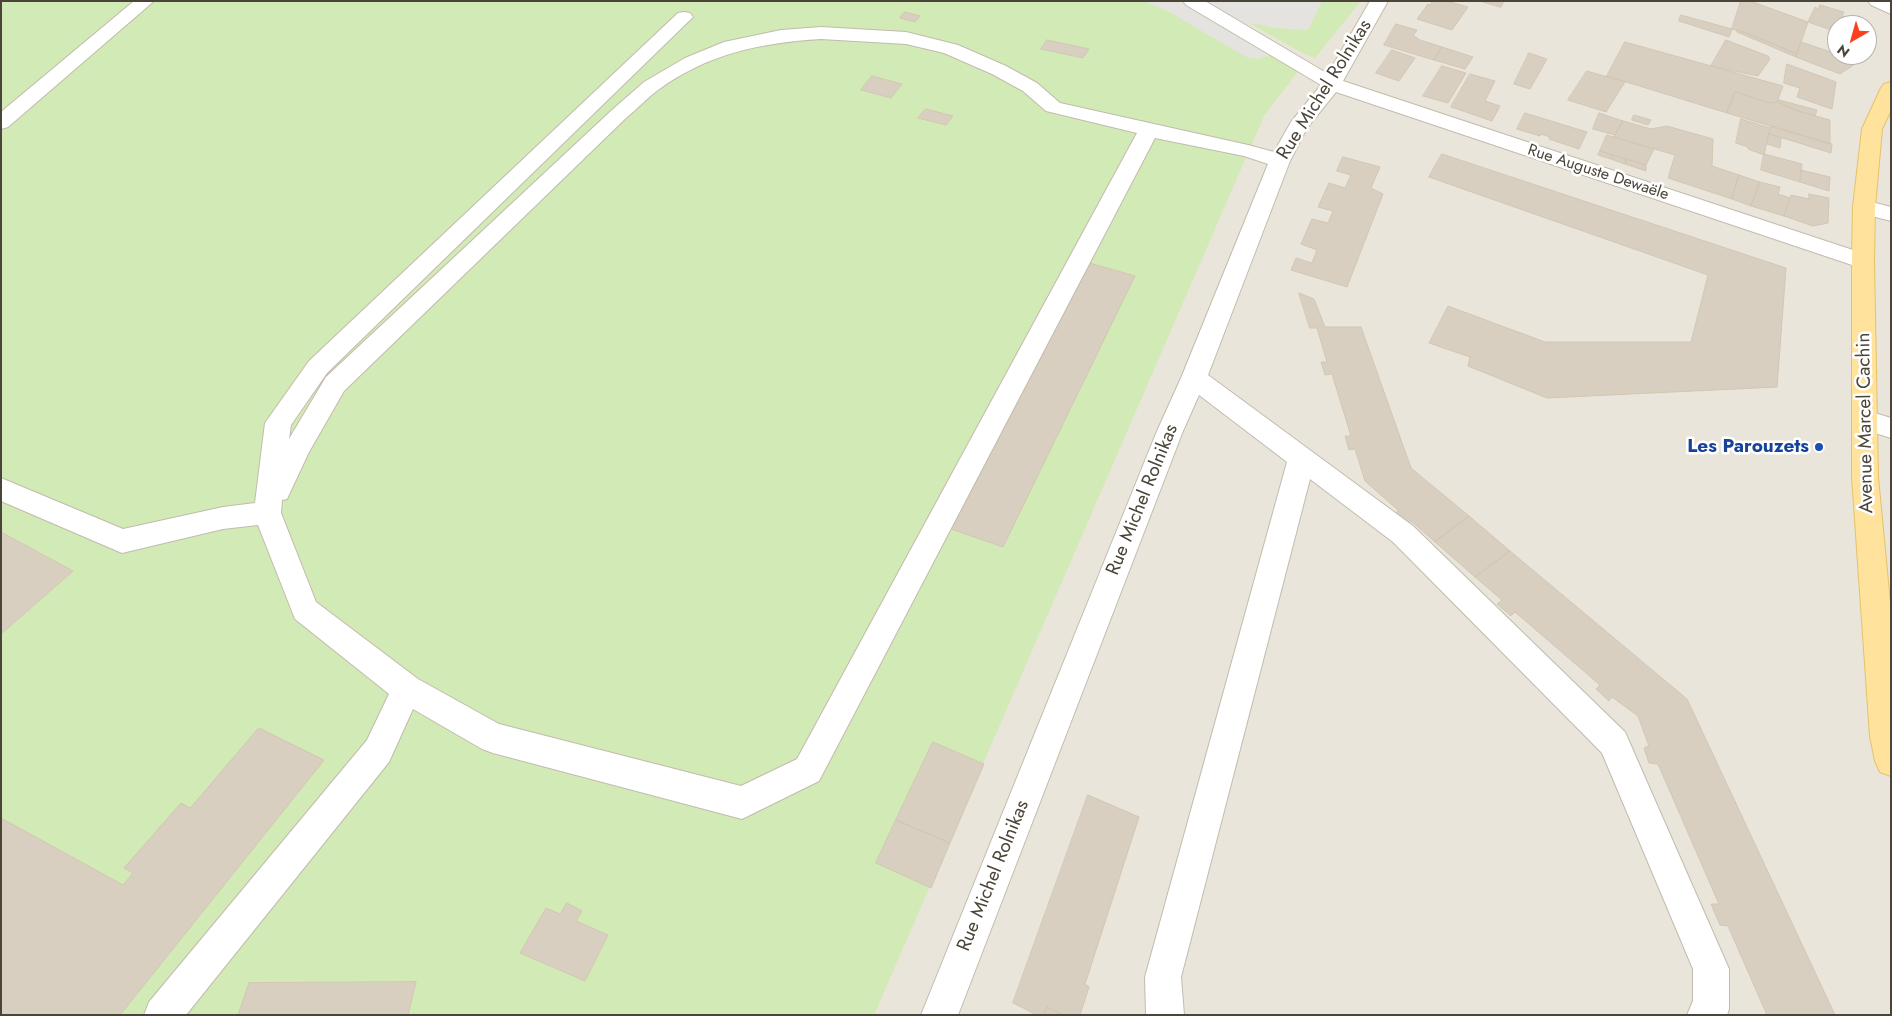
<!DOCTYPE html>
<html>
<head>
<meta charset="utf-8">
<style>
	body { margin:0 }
	#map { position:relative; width:1892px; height:1016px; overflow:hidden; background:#f6f3ec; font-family:Jost,sans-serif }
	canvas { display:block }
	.frame { position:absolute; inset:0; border:2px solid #4b4439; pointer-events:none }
	.north { position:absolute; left:1827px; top:15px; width:50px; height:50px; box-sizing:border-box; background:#fff; border:1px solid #b7b4b0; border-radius:50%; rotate:218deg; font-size:14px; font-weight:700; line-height:20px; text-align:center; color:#4b4439 }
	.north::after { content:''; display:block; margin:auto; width:18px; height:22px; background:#fc3f1d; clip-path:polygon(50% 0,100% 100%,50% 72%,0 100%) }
</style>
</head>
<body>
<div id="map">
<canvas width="1892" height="1016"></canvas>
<div class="frame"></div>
<div class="north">N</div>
</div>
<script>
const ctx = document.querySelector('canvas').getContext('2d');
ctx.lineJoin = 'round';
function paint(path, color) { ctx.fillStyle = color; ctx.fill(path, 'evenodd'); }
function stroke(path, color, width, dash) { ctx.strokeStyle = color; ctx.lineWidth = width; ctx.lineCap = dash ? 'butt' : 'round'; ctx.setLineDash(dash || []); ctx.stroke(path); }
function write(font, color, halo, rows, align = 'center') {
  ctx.font = font + ' Jost,sans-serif'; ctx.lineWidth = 5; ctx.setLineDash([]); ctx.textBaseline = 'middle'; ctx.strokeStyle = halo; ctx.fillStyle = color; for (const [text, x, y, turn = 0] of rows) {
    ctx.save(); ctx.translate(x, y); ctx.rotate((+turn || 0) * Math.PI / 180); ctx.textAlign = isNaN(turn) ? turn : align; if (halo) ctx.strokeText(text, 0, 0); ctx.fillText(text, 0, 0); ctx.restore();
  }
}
const residential = new Path2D(`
	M1 1H1891V1015H1ZM1837 25H1867V55H1837Z`);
const green = new Path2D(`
	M1 1H1145L1273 54 1299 70 1264 116 874 1015H1Z
	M1322 1H1361L1315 58 1306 55 1249 23 1308 30Z`);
const parking = new Path2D(`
	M1145 1H1322L1308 30 1276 28 1251 22 1235 30 1273 54 1258 59 1246 57 1171 13Z`);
const building = new Path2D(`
	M1433 1H1447L1468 7 1452 30 1417 19 1428 4 1430 5Z
	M1480 1H1504L1501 7Z
	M1741 1H1750L1808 22 1797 54 1750 34 1732 29Z
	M1820 5 1844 12 1842 16 1854 20 1852 25H1837V32L1808 22 1815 7 1818 9Z
	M905 12 920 16 915 22 900 18Z
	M1681 15 1732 29 1729 37 1679 21Z
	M1396 24 1417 30 1413 36 1418 38 1417 39 1442 47 1434 60 1384 45Z
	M1738 30 1797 54 1796 57 1737 32Z
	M1047 40 1089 49 1083 58 1041 49Z
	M1726 40 1768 56 1770 59 1758 76 1711 66Z
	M1625 42 1783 86 1777 102 1770 103 1735 92 1727 113 1607 76Z
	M1801 42 1834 53 1837 51V55H1863L1861 60 1840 74 1796 57Z
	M1442 47 1473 57 1465 69 1434 60Z
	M1392 50 1415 58 1399 81 1376 73Z
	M1529 53 1547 59 1530 89 1514 84Z
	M1787 64 1836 82 1832 109 1797 97 1800 88 1784 83Z
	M1442 66 1466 73 1448 103 1423 96Z
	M1587 71 1625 82 1606 112 1568 100Z
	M1470 74 1495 81 1485 101 1500 106 1492 121 1451 107Z
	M872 76 902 84 891 98 861 90Z
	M1735 92 1770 103 1777 102 1798 111 1830 120V144L1727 113Z
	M1779 100 1817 110 1815 116 1798 111 1779 102Z
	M926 109 953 116 946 125 918 118Z
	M1525 113 1587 132 1579 149 1549 139 1550 137 1541 134 1540 136 1517 129Z
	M1599 113 1623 121 1615 135 1593 129Z
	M1634 115 1651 120 1648 125 1632 120Z
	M1741 119 1770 128 1764 155 1748 149V147L1736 143Z
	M1623 121 1651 129 1667 126 1713 139 1712 166 1739 175 1732 199 1668 178 1675 155 1614 137Z
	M1771 126 1832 144 1831 153 1770 134Z
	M1770 134 1781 138 1780 148 1767 144Z
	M1607 135 1654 149 1646 165 1600 151Z
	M1600 151 1613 155 1611 159 1598 155Z
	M1442 154 1786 268 1777 387 1547 398 1468 366 1470 357 1429 343 1448 306 1545 342H1691L1708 275 1429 177Z
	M1764 154 1802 164 1800 182 1761 170Z
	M1613 155 1627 159 1625 164 1611 159Z
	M1343 157 1380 167 1371 188 1383 194 1347 287 1291 270 1296 258 1312 263 1317 250 1301 244 1312 219 1328 223 1333 211 1318 207 1329 183 1345 188 1351 175 1337 171Z
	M1627 159 1646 165V171L1625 164Z
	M1801 170 1830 177 1829 191 1800 182Z
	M1739 175 1760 182 1751 206 1732 199Z
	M1760 182 1780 187 1778 194 1790 198 1784 216 1751 206Z
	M1809 194 1829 198 1828 223 1813 226 1784 216 1791 195 1809 199Z
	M1086 262 1135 276 1003 547 942 526Z
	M1299 293 1314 299 1325 327H1361L1411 468 1469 516 1435 542 1411 521 1407 524 1395 513 1399 511 1365 481 1355 449 1349 450 1345 436H1351L1332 374 1325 375 1321 362H1327L1317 328H1310Z
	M1469 516 1510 551 1475 577 1435 542Z
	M1 532 73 571 1 634Z
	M1510 551 1687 699 1835 1015H1767L1728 926 1720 925 1711 904H1719L1658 764 1649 763 1644 748 1649 746 1638 716 1612 697 1609 701 1596 689 1600 685 1515 612 1511 616 1497 604 1502 600 1475 577Z
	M259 728 324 760 120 1015H1V818L123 885 133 873 124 868 181 803 190 808Z
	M933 742 984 764 950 843 896 820Z
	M1088 795 1139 817 1085 984 1089 987 1080 1015H1063L1047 1007 1044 1015H1037L1013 1003Z
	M896 820 950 843 931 888 876 863Z
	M567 903 582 911 576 921 608 935 585 981 520 953 546 908 560 914Z
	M416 982 408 1015H238L249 983Z
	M1047 1007 1063 1015H1044Z`);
const minor = new Path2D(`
	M134 1H154L8 127 1 129V112Z
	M1183 1H1205L1328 74 1370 1H1388L1343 81 1871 256 1874 261 1871 266 1863 269 1855 266 1336 92 1307 128 1290 161 1208 375 1413 526 1625 732 1729 969V1009L1727 1015H1687L1693 1001V969L1602 753 1393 542 1310 479 1181 977 1184 1015H1146L1145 977 1287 462 1199 395 1183 431 958 1015H921L1157 431 1181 378 1268 164 1244 156 1155 138 819 781 742 819 493 753 482 749 413 709 389 762 186 1015H144L149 1002 367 740 389 694 295 619 258 525 223 529 122 553 1 501V478L123 529 223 507 255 503 265 423 309 361 678 13 684 12 690 13 693 17 327 373 291 425 289 439 326 377 612 110 644 82 685 58 724 42 781 30 821 27 906 32 958 45 1006 66 1037 83 1060 103 1248 145 1274 152 1291 122 1321 85 1186 5ZM821 39 906 44 944 53 992 74 1023 91 1046 111 1137 133 797 759 741 786 499 724 418 679 316 602 281 513 282 500 287 499 309 452 344 391 626 118C637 109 647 98 658 90 709 53 760 43 821 39Z
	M1868 1H1891V14L1871 5Z
	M1864 200 1891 207V221L1856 212 1853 207 1856 202Z
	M1865 410 1891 418V438L1856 427 1852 420 1856 413Z`);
const major = new Path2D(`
	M1891 82V110L1882 129 1875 207 1874 261 1878 477 1891 613V776L1880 772 1875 761 1870 736 1852 477V261L1853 207 1862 129 1881 88 1884 84Z`);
const markers = [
	[1819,447,5,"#1a4fb4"]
];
const farStreetnames = [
	["Rue Auguste Dewaële",1598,173,18]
];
const streetNames = [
	["Rue Michel Rolnikas",1325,90,-58],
	["Avenue Marcel Cachin",1866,423,-91],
	["Rue Michel Rolnikas",1143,500,-68],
	["Rue Michel Rolnikas",994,876,-68]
];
const transitNames = [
	["Les Parouzets",1809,447]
];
paint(residential, '#eae5da');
paint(green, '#d2eab5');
paint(parking, '#e5e3e0');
paint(building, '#d8cfc1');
stroke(building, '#d3c7b4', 1);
stroke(minor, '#c2bbae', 2);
stroke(major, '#e6c16a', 2);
paint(minor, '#fff');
paint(major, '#ffe39c');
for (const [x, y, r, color] of markers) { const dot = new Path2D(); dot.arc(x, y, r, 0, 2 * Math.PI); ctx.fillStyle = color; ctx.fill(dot); stroke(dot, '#fff', 2); }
write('16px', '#4b4439', '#fff', farStreetnames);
write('19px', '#4b4439', '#fff', streetNames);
write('bold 19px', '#164399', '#fff', transitNames, 'right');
</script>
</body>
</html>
